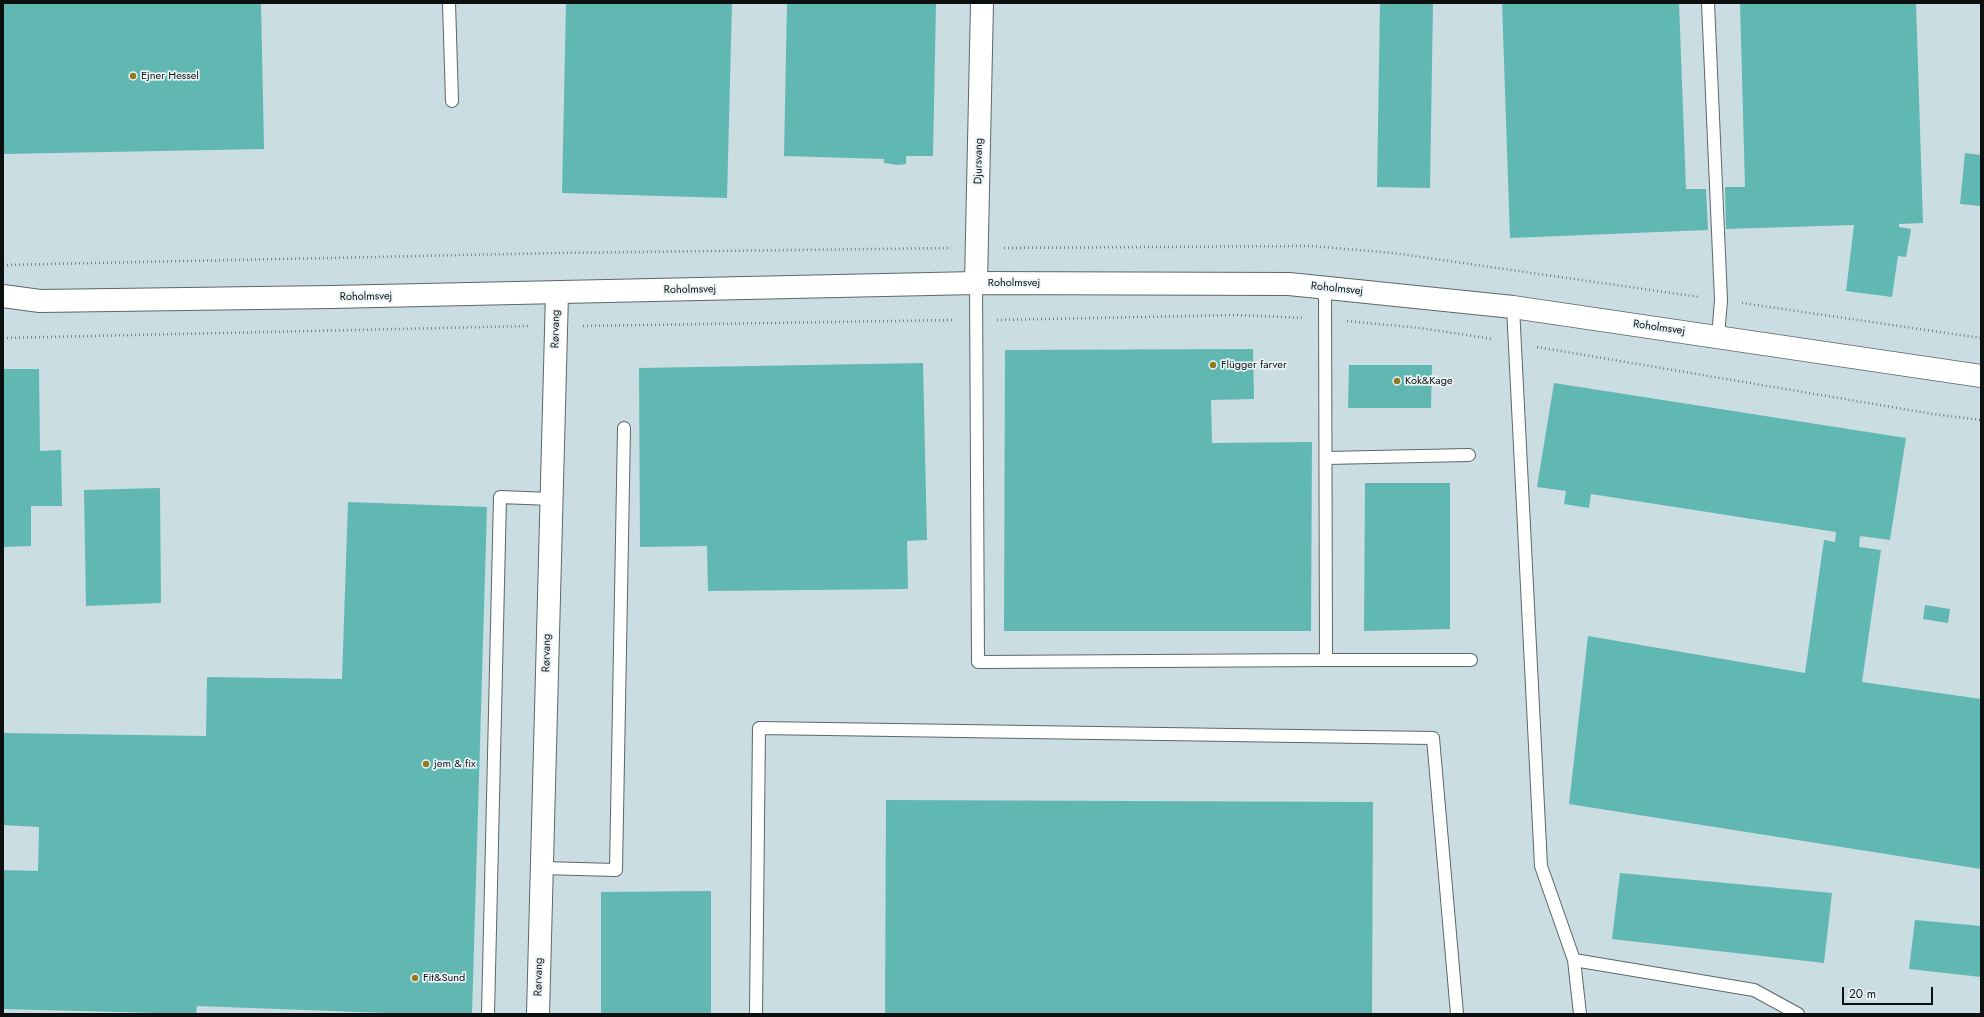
<!DOCTYPE html>
<html>
<head>
<meta charset="utf-8">
<style>
	body { margin:0 }
	#map { position:relative; width:1984px; height:1017px; overflow:hidden; background:#dce7e9; font-family:Jost,sans-serif }
	canvas { display:block }
	.frame { position:absolute; inset:0; border:4px solid #0d1011; pointer-events:none }
	.scale { position:absolute; left:1842px; top:987px; width:91px; height:18px; box-sizing:border-box; border:2px solid #0d1011; border-top:0; padding-left:5px; font-size:12px; line-height:14px; white-space:nowrap; color:#0d1011; -webkit-text-stroke:3px #eaf4f6; paint-order:stroke }
</style>
</head>
<body>
<div id="map">
<canvas width="1984" height="1017"></canvas>
<div class="frame"></div>
<div class="scale">20 m</div>
</div>
<script>
const ctx = document.querySelector('canvas').getContext('2d');
ctx.lineJoin = 'round';
function paint(path, color) { ctx.fillStyle = color; ctx.fill(path, 'evenodd'); }
function stroke(path, color, width, dash) { ctx.strokeStyle = color; ctx.lineWidth = width; ctx.lineCap = dash ? 'butt' : 'round'; ctx.setLineDash(dash || []); ctx.stroke(path); }
function write(font, color, halo, rows, align = 'center') {
  ctx.font = font + ' Jost,sans-serif'; ctx.lineWidth = 3.5; ctx.setLineDash([]); ctx.textBaseline = 'middle'; ctx.strokeStyle = halo; ctx.fillStyle = color; for (const [text, x, y, turn = 0] of rows) {
    ctx.save(); ctx.translate(x, y); ctx.rotate((+turn || 0) * Math.PI / 180); ctx.textAlign = isNaN(turn) ? turn : align; if (halo) ctx.strokeText(text, 0, 0); ctx.fillText(text, 0, 0); ctx.restore();
  }
}
const built = new Path2D(`
	M3 3H1981V1014H3Z`);
const building = new Path2D(`
	M3 3H261L264 149 3 154Z
	M566 3H732L727 198 562 193Z
	M787 3H936L933 156H906V164L898 165 884 163V159L784 156Z
	M1380 3H1433L1430 188 1377 187Z
	M1502 3H1679L1686 189H1706L1708 230 1510 238Z
	M1740 3H1916L1923 223 1899 224V227L1911 229 1906 257 1898 256 1892 297 1846 291 1854 225 1726 229 1725 187H1745Z
	M1965 153 1981 155V206L1960 204Z
	M1253 349 1254 399 1211 400 1212 443 1312 442 1311 631H1004L1005 350Z
	M923 363 927 540 907 541 908 589 708 591 707 546 640 547 639 368Z
	M1349 365H1432L1431 408H1348Z
	M3 369H39L40 451 61 450 62 506H31V546L3 547Z
	M1554 383 1906 438 1890 540 1860 536 1859 547 1881 550 1862 682 1981 699V869L1569 804 1588 636 1805 673 1824 540 1835 542 1836 532 1591 494 1589 508 1564 504 1566 491 1537 487Z
	M1365 483H1450V629L1364 631Z
	M160 488 161 603 86 606 84 490Z
	M348 502 487 507 472 1014H413L197 1006 196 1014 3 1009V870L38 871 39 827 3 825V733L206 736 207 677 342 679Z
	M1925 605 1950 609 1948 623 1923 619Z
	M886 800 1373 802 1372 1014H885Z
	M1620 873 1832 893 1824 963 1612 939Z
	M711 891V1014H601V892Z
	M1915 920 1981 926V977L1909 969Z`);
const path = new Path2D(`
	M1004 248 1311 246 1393 253 1699 297
	M3 265 557 253 951 248
	M1742 303 1981 338
	M997 320 1237 315 1304 318
	M1347 321 1420 328 1493 339
	M583 326 954 320
	M3 338 530 326
	M1537 347 1933 414 1981 420`);
const lane = new Path2D(`
	M449 3 452 101
	M1708 3 1721 300 1718 337
	M976 283 978 662 1326 660
	M1325 288 1326 660H1471
	M1513 307 1541 866 1574 960
	M1326 458 1469 455
	M542 868 616 870 624 428
	M488 1014 500 497 551 499
	M756 1014 759 728 1433 738 1457 1014
	M1580 1014 1574 960 1754 990 1798 1014`);
const street = new Path2D(`
	M976 283 982 3
	M538 1014 557 293`);
const secondary = new Path2D(`
	M3 296 40 301 331 297 976 283 1289 284 1513 307 1981 376`);
const markers = [
	[133,76,4,"#947920"],
	[1213,365,4,"#947920"],
	[1397,381,4,"#947920"],
	[426,764,4,"#947920"],
	[415,978,4,"#947920"]
];
const poiNames = [
	["Ejner Hessel",141,76],
	["Flügger farver",1221,365],
	["Kok&Kage",1405,381],
	["jem & fix",434,764],
	["Fit&Sund",423,978]
];
const streetNames = [
	["Djursvang",979,161,-89],
	["Roholmsvej",1014,283],
	["Roholmsvej",1337,289,6],
	["Roholmsvej",690,290,-1],
	["Roholmsvej",366,297,-1],
	["Roholmsvej",1659,328,8],
	["Rørvang",556,329,-89],
	["Rørvang",547,653,-89],
	["Rørvang",539,977,-89]
];
paint(built, '#cadde2');
paint(building, '#61b8b2');
stroke(lane, '#5d6668', 14);
stroke(street, '#5d6668', 24);
stroke(secondary, '#5d6668', 24);
stroke(path, '#777f80', 2.5, [1, 3]);
stroke(lane, '#fff', 12);
stroke(street, '#fff', 22);
stroke(secondary, '#fff', 22);
for (const [x, y, r, color] of markers) { const dot = new Path2D(); dot.arc(x, y, r, 0, 2 * Math.PI); ctx.fillStyle = color; ctx.fill(dot); stroke(dot, '#eaf4f6', 1.5); }
write('11px', '#0d1011', '#eaf4f6', poiNames, 'left');
write('11px', '#0d1011', '#eaf4f6', streetNames);
</script>
</body>
</html>
